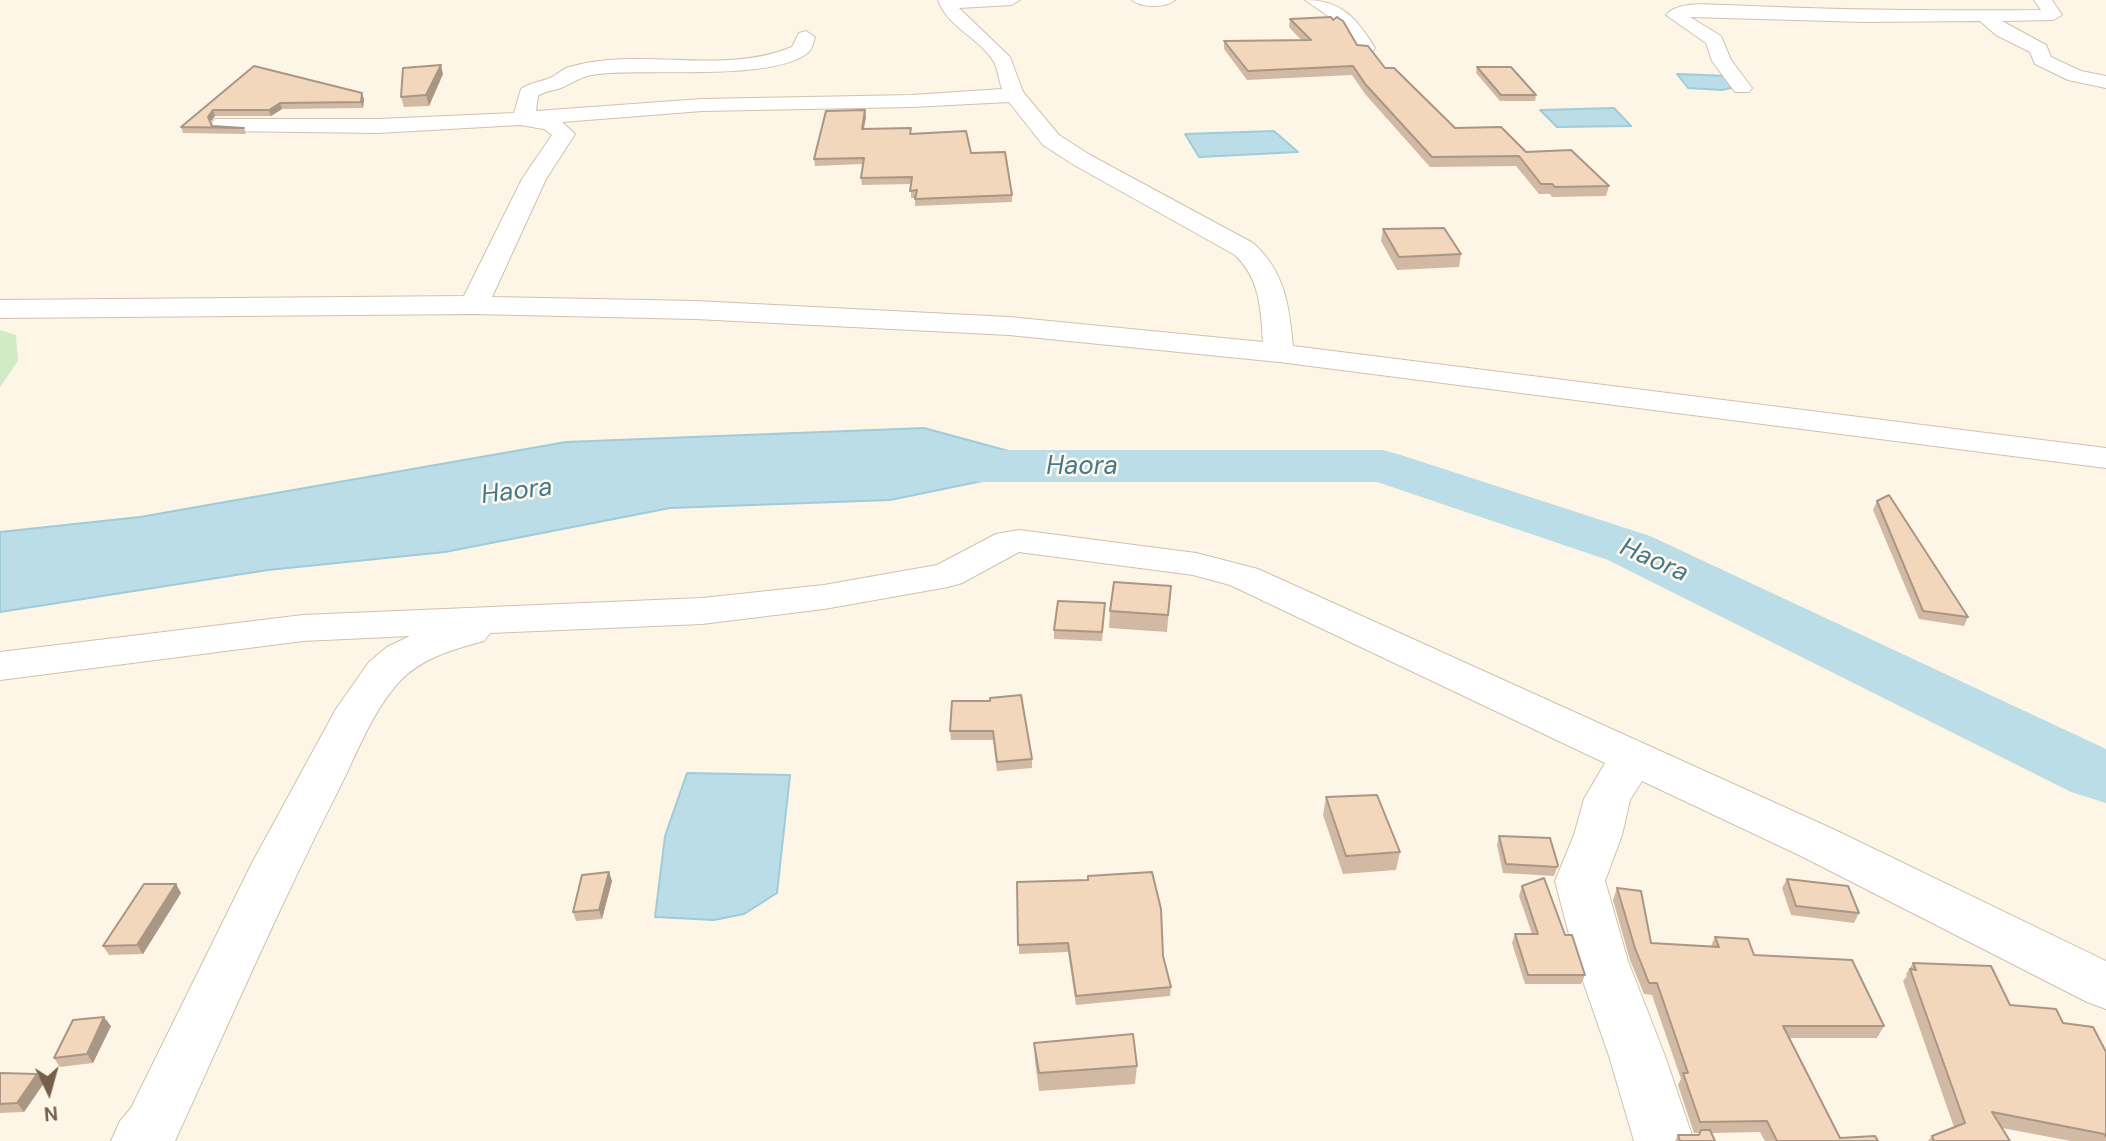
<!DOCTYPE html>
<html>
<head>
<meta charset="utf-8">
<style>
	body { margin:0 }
	#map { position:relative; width:2106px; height:1141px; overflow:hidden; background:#fdf6e6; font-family:"DM Sans",sans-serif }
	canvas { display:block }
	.north { position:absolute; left:14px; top:1057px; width:70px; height:70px; -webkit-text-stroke:5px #fff9ed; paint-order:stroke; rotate:175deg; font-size:19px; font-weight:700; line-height:28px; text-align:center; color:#775e4a }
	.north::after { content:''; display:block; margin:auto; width:24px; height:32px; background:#775e4a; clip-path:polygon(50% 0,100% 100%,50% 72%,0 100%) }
</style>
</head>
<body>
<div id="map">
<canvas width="2106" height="1141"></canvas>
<div class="north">N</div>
</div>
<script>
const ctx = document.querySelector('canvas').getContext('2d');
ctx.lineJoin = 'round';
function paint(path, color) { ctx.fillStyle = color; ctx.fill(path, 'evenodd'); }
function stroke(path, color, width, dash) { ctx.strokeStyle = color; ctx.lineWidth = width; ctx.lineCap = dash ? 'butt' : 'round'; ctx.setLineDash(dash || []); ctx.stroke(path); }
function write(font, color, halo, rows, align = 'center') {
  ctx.font = font + ' "DM Sans",sans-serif'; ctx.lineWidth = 5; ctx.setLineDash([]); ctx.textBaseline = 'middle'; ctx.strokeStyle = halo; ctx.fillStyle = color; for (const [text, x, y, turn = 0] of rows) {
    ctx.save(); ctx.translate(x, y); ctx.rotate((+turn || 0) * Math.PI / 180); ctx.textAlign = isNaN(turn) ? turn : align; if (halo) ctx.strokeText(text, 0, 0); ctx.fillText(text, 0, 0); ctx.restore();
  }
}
const green = new Path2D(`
	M0 330 16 335 18 361 0 387Z`);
const water = new Path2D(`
	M1677 74 1730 76 1736 87 1722 90 1688 88Z
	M1614 108 1631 126 1557 127 1540 110Z
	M1274 131 1298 152 1199 157 1185 134Z
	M924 428 1060 465 890 500 670 508 445 552 268 570 0 612V532L140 517 566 442Z
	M687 773 790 775 777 893 744 914 714 920 655 917 665 836Z`);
const river = new Path2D(`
	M978 450H1382L1401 455 1650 536 2106 749V803L2071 792 1608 560 1377 482H978L959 477 951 466 959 455Z`);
const minor = new Path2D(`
	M938 0H1020L1011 5 959 8 1010 57 1023 92 1059 135 1090 155 1253 243C1285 272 1289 305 1293 346L2106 448V468L1279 362 1009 335 696 319 474 314 0 318V300L464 296 522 179 552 135 544 129 520 125 378 133 223 131 215 129 212 124 215 119H378L514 113 521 89C531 82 540 82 550 78 557 75 562 69 569 67 641 46 722 76 792 47L799 33 806 31 815 37C813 44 812 51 805 55 765 81 649 68 598 74 581 76 577 81 563 87 555 91 546 90 538 96L536 111 702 99 912 95 1002 89C999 81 998 70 994 62 979 37 948 28 938 0ZM1009 102 1043 145 1074 165 1235 255C1260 279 1261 309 1263 342L1009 317 696 301 492 297 546 179 575 134 562 122 702 111 912 107Z
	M1132 0H1175C1166 8 1141 8 1132 0Z
	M1305 0C1342 0 1357 19 1375 48L1372 52H1358L1344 27Z
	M2034 0H2052L2062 15 2053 20 2002 21 2046 45 2051 57 2081 71 2106 76V88L2068 80 2035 64 2030 52 1996 35 1980 21 1865 22 1690 17 1721 36 1731 60 1752 88 1749 92H1735L1712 61 1706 43 1666 15C1678 0 1711 5 1728 5 1832 10 1936 11 2041 10Z
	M1019 530 1196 553 1258 569 1835 830 2106 961V1009L2087 1002 1801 856 1642 781 1630 800 1622 835 1605 881 1628 961 1665 1056 1694 1141H1634L1609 1056 1576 961 1555 881 1574 835 1584 799 1605 763 1230 585 1193 575 1019 552 962 583 948 587 824 609 702 624 490 633 484 641C454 649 421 658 399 682 371 713 356 756 337 793 279 907 228 1025 175 1141H111L120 1121 131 1108 252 863 336 709 369 662 387 647 410 636 303 641 0 680V652L303 615 702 598 824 585 937 565 996 534Z`);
const wall = new Path2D(`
	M1290 19 1357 45 1455 128 1526 152 1609 186 1606 196 1552 197 1550 194H1539L1516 166 1430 167 1365 94 1352 75 1247 80 1224 49V41H1302L1289 27Z
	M254 66 364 99 363 108 282 109 271 116H215L210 122 212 126 244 128 246 134 183 133 181 127Z
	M1477 67 1536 95 1535 101H1500L1476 73Z
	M443 74 429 106 404 107 401 97Z
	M866 117 864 129 911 134 971 153 1012 195V202L915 206V198H911V184L862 185 861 178 863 164 815 166 814 159Z
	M1383 229 1461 254 1459 267 1397 270 1381 241Z
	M1877 501 1968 617 1964 626 1919 619 1873 510Z
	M1171 586 1167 632 1109 628 1110 611Z
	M1105 603 1102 641 1054 639V630Z
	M990 701 1032 759V768L997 771 993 740H951L950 731Z
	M1326 797 1400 852 1396 870 1343 874 1323 815Z
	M1499 836 1558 865 1554 876 1503 873 1497 845Z
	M609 872 612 881 602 919 576 921 573 912Z
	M1088 876 1163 956 1171 987 1170 996 1076 1005 1068 952 1019 954 1017 882 1088 880Z
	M1787 879 1859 913 1854 923 1791 915 1782 888Z
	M176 884 181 893 143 954 109 955 103 946Z
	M1522 886 1565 935 1585 975 1581 984H1525L1512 943 1515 934H1532L1519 896Z
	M1617 888 1651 943 1711 946 1715 937 1754 955 1884 1026 1877 1038H1789L1840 1138 1878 1141H1765L1760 1132 1711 1133 1715 1141H1675L1678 1135H1698L1699 1133H1694L1678 1085 1681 1079 1652 995 1644 994 1630 960 1613 900Z
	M1913 963 2010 1005 2063 1023 2106 1052V1141H2071L2002 1128 2010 1141H1928L1932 1136 1954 1127 1903 981 1907 976 1906 974Z
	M111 1026 93 1063 60 1067 54 1058Z
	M1034 1043 1137 1066 1135 1084 1039 1091 1035 1061Z
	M0 1073 44 1083 24 1112 0 1113Z`);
const shadedWall = new Path2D(`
	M441 65 443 74 429 106 426 95Z
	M362 93 364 99 363 108 361 102Z
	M280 103 282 109 271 116 269 110Z
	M213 110 215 116 210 123 208 117Z
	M865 110 866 117 862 136V129Z
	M609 872 612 881 602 919 599 910Z
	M176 884 181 893 143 954 137 945Z
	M104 1017 111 1026 93 1063 87 1054Z
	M37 1074 44 1083 24 1112 17 1103Z`);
const building = new Path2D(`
	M1331 17 1333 20 1337 17 1343 21 1357 45 1368 46 1385 68H1394L1455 128 1501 127 1526 152 1571 150 1609 186 1555 187 1552 184H1541L1519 156 1432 157 1366 85 1353 66 1248 71 1224 41 1311 40 1290 19Z
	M441 65 426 95 401 97 403 68Z
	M254 66 362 93 361 102 280 103 269 110H213L208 117 212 126 244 128 181 127Z
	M1477 67H1511L1536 95H1501Z
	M865 110 862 129 911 128 910 134 966 131 971 153 1005 152 1012 195 915 199 917 190 910 191 912 177 861 178 864 158 814 159 826 111Z
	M1444 228 1461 254 1399 257 1383 229Z
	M1889 495 1968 617 1923 611 1877 501Z
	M1114 582 1171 586 1168 615 1110 611Z
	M1058 601 1105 603 1102 632 1054 630Z
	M1021 695 1032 759 997 762 993 731H950L952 701H990V698Z
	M1377 795 1400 852 1346 856 1326 797Z
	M1499 836 1550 838 1558 865 1557 867 1506 864Z
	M609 872 599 910 573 912 582 875Z
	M1152 872 1161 909 1163 956 1171 987 1076 996 1068 943 1018 945 1017 882 1088 880V876Z
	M1544 878 1565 935H1572L1585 975H1528L1515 934H1538L1522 886Z
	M1787 879 1848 886 1859 913 1796 906Z
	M144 884H176L137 945 103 946Z
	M1617 888 1641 891 1651 943 1719 947 1715 937 1748 939 1754 955 1852 960 1884 1026H1783L1840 1138 1875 1136 1878 1141H1777L1767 1121 1700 1122 1683 1073H1688L1657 983H1649L1635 948Z
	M1913 963 1991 966 2010 1005 2056 1009 2063 1023 2093 1027 2106 1052V1137L2104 1134 1992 1112 2010 1141H1934L1932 1136 1965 1123 1910 969 1916 970Z
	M104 1017 87 1054 54 1058 73 1020Z
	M1133 1034 1137 1066 1039 1073 1034 1043Z
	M0 1073 37 1074 17 1103 0 1104Z
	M1701 1130H1710L1715 1141H1680L1678 1135H1699Z`);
const waterNames = [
	["Haora",1082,467],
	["Haora",517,492,-7],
	["Haora",1654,561,24]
];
paint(green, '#d1ebc4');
paint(water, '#badde7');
stroke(water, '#a0cbd9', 2);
paint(river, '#badde7');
stroke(minor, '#d1c1ae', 2);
paint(minor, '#fff');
paint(wall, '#d1b9a3');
paint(shadedWall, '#aa9684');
paint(building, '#f3d7bd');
stroke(building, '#aa9684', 2);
write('italic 26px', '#43798b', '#fff9ed', waterNames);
</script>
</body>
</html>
